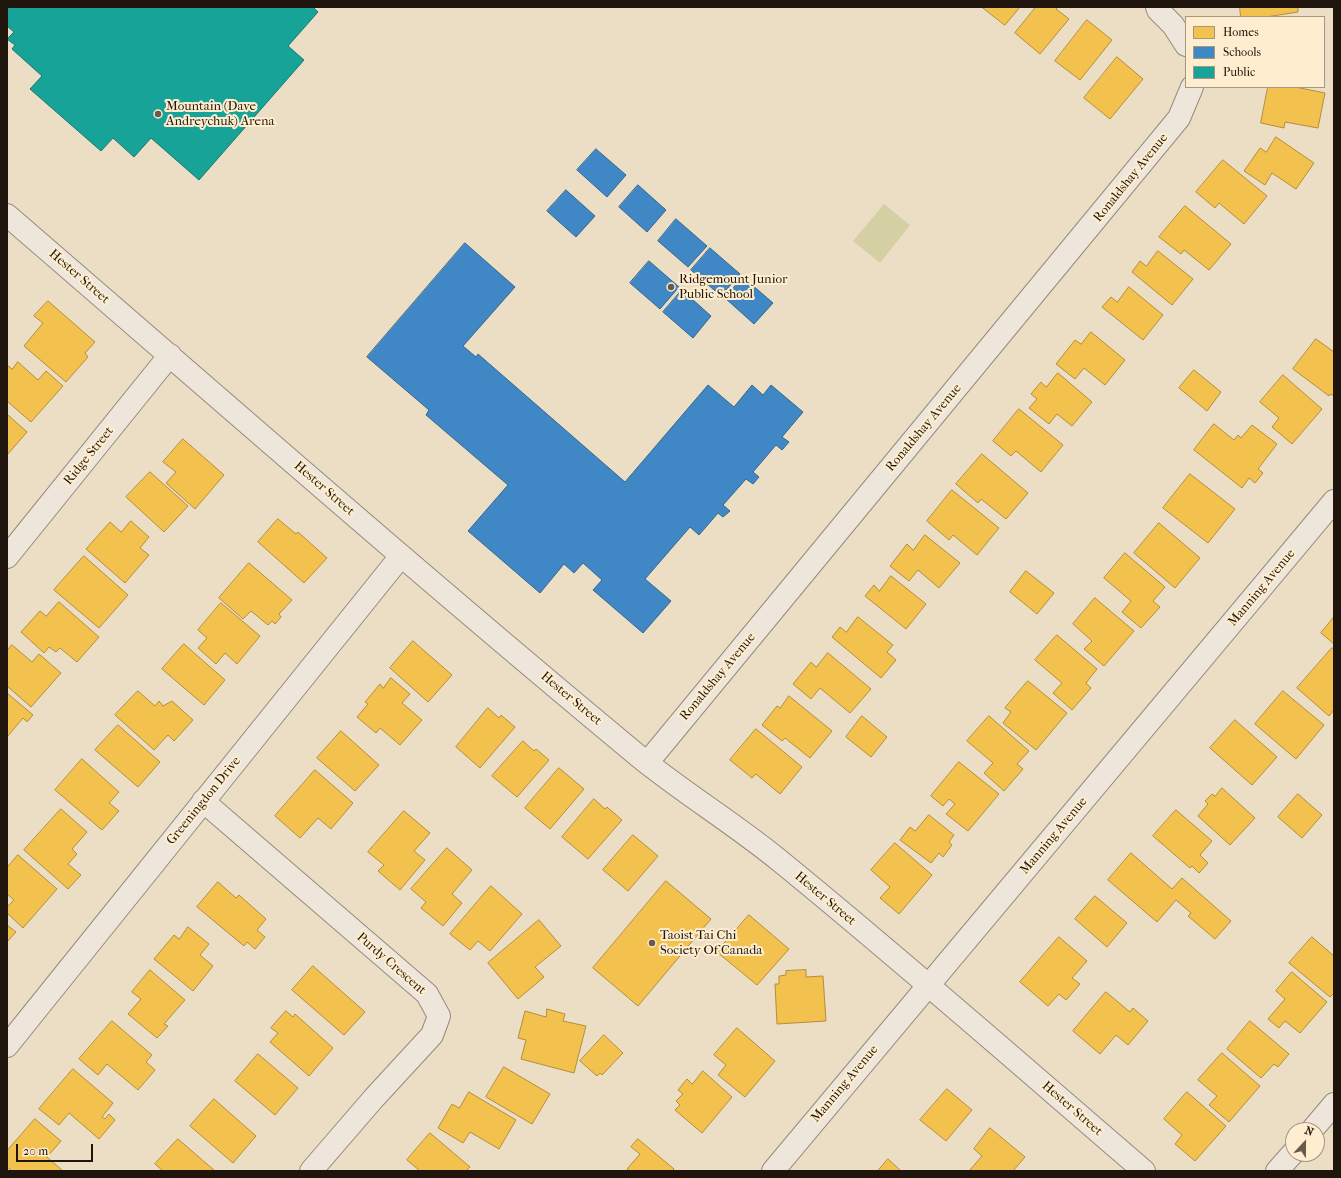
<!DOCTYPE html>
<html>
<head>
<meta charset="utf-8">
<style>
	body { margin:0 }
	#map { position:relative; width:1341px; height:1178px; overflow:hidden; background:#ecdec4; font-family:"IM FELL French Canon",serif }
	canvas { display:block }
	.frame { position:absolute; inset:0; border:8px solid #1f150c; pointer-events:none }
	.legend { position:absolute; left:1185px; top:16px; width:140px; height:72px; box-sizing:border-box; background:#feedce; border:1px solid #a59780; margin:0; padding:5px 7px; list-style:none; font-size:12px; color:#1f150c }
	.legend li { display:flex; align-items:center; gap:8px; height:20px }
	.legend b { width:20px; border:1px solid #a59780 }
	.north { position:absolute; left:1285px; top:1122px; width:40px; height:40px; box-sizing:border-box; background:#feedce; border:1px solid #a59780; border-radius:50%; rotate:22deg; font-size:11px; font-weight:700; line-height:16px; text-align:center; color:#1f150c }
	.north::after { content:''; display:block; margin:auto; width:14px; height:18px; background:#675b4c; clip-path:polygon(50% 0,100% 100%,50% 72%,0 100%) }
	.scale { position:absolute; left:16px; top:1144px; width:77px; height:18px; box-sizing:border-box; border:2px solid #1f150c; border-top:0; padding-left:5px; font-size:12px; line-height:14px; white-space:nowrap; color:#1f150c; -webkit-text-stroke:3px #feedce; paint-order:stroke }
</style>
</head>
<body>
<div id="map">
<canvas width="1341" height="1178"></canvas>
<div class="frame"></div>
<ul class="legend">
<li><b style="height:11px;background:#f2c14e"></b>Homes</li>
<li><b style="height:11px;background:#3f88c5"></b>Schools</li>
<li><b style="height:11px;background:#17a398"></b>Public</li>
</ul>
<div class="north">N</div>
<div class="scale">20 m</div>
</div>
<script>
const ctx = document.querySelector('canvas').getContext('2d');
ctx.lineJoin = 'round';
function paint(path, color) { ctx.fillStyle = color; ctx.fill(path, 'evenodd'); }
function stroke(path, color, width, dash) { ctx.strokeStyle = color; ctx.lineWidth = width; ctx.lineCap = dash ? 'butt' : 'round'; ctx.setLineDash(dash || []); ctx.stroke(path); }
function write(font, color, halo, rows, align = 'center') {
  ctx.font = font + ' "IM FELL French Canon",serif'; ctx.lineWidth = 4; ctx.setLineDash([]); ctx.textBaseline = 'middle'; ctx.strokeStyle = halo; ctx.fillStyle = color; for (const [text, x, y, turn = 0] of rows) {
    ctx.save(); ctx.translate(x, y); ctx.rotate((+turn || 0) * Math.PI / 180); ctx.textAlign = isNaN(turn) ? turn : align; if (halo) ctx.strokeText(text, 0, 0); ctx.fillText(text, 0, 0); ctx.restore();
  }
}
const green = new Path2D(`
	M884 204 910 225 880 263 853 241Z`);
const homes = new Path2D(`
	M982 7H1020L1005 25Z
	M1036 7H1058L1056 9 1069 19 1040 54 1015 33Z
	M1240 7H1298V12L1266 17H1241Z
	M1087 20 1112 40 1080 80 1055 61Z
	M1117 57 1143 79 1110 119 1084 98Z
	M1268 87H1295L1325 93 1318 128 1285 122 1284 128 1261 123Z
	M1276 137 1314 163 1296 189 1272 173 1265 185 1244 171 1260 148 1266 152Z
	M1223 160 1267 196 1244 224 1219 203 1215 208 1196 192Z
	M1185 206 1231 244 1209 270 1184 250 1181 254 1159 237Z
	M1158 251 1193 279 1172 305 1132 272 1140 261 1146 266Z
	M1129 287 1163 315 1143 340 1102 307 1111 297 1117 302Z
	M48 301 95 342 85 353 88 357 66 382 24 346 43 323 34 316Z
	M1091 332 1125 360 1105 385 1084 368 1075 379 1056 364 1075 340 1081 344Z
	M1316 339 1334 352V396L1330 394 1329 396 1293 369Z
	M18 362 38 380 46 371 63 386 31 422 7 401V365L12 369Z
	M1194 370 1221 392 1207 411 1179 388Z
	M1058 373 1092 402 1072 426 1057 414 1049 424 1029 408 1037 399 1031 394 1041 382 1046 387Z
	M1283 375 1322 409 1292 444 1272 427 1279 418 1260 402Z
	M1019 409 1063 445 1041 472 1016 451 1011 456 993 441Z
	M8 415 27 432 7 455V416Z
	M1214 424 1234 440 1238 435 1241 438 1252 425 1277 444 1258 469 1263 473 1255 483 1249 478 1242 488 1194 450Z
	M183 439 224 475 195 509 166 483 176 472 163 462Z
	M982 454 1028 493 1006 519 981 499 978 503 956 484Z
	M150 472 188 506 164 532 126 497Z
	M1190 474 1235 509 1208 543 1163 508Z
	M952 490 999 528 977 555 953 535 949 540 927 521Z
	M278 519 296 534 298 532 327 558 304 583 258 542Z
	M131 521 149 537 140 548 149 555 125 583 86 549 110 522 121 532Z
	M1159 523 1200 558 1175 588 1134 553Z
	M925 535 960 563 939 588 918 570 909 581 890 566 907 544 913 550Z
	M1125 553 1165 587 1153 601 1160 607 1141 628 1122 612 1131 601 1104 578Z
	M84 556 128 595 99 628 54 590Z
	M249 563 292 600 279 614 281 617 275 624 272 621 268 625 251 611 243 619 219 598Z
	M1026 571 1054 593 1037 614 1010 592Z
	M891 576 926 604 906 629 865 596 874 585 879 591Z
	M1095 598 1134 631 1104 666 1084 649 1092 641 1073 624Z
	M59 602 99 637 77 662 60 648 56 652 49 647 44 653 21 632 40 611 46 616Z
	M221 603 260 636 237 664 225 653 216 664 198 648 207 638 198 630Z
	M858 617 893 645 887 652 896 660 881 678 832 637 840 627 846 632Z
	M1334 617V644L1321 633Z
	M1057 635 1097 669 1086 683 1091 688 1072 710 1053 693 1062 683 1035 660Z
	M413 641 452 675 428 702 390 668Z
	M184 644 225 680 204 705 162 669Z
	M12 645 32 662 39 654 61 673 31 707 7 686V651Z
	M1332 648 1334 649V710L1329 716 1297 688Z
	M828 653 871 689 850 713 820 688 811 699 793 684 811 662 816 667Z
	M391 678 410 694 402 703 422 720 400 745 380 728 376 733 357 717 368 704 365 702 380 684 383 688Z
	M1028 681 1067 713 1036 750 1003 723 1011 712 1005 708Z
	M138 691 155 706 159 701 163 706 172 701 193 720 174 741 168 735 154 750 115 715Z
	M1283 691 1324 725 1296 759 1255 724Z
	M7 693 33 715 27 722 23 718 7 737Z
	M789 696 832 731 810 758 785 738 782 741 762 725 777 706 780 708Z
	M488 708 499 718 501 715 515 727 480 768 456 747Z
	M862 716 887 737 871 757 846 737Z
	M989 716 1029 751 1017 764 1023 769 1004 791 984 773 993 763 967 741Z
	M1235 720 1277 757 1252 785 1210 748Z
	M118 725 160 762 138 787 95 750Z
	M756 729 802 767 780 794 756 774 752 778 730 760Z
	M341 731 379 765 355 791 317 758Z
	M523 741 534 751 536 749 549 760 517 797 492 776Z
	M82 759 119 792 109 803 119 811 102 830 55 790Z
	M959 762 999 794 968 831 946 814 955 804 949 799 943 806 931 796Z
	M559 768 584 789 550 829 525 808Z
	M315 770 353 803 331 829 318 818 300 838 275 816Z
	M1222 788 1255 818 1230 845 1198 816 1208 804 1205 801 1212 794 1215 796Z
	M1298 794 1322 815 1302 838 1278 817Z
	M594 799 605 809 607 807 622 820 588 859 562 837Z
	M61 809 87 832 72 849 77 854 68 864 81 875 68 889 24 850Z
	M1176 810 1212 841 1200 855 1208 863 1199 873 1192 866 1190 868 1153 836Z
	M404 811 430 833 414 851 425 860 400 890 378 871 384 865 368 852Z
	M929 815 954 835 949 842 952 845 943 857 939 853 931 863 900 840 910 827 915 831Z
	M633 835 658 856 628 891 603 870Z
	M895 843 932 875 899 914 880 898 890 887 871 870Z
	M447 848 472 870 452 894 462 903 443 926 421 908 426 902 411 889Z
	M1131 853 1172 889 1182 878 1231 921 1215 939 1188 916 1191 913 1176 900 1157 922 1108 880Z
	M18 855 57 889 23 928 7 913V907L14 900 7 894V868Z
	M666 881 711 919 638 1006 593 968Z
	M218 882 236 898 239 895 266 919 257 930 265 937 255 949 247 942 244 946 197 907Z
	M491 886 522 914 490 951 478 941 470 950 450 934Z
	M1095 896 1127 923 1107 947 1075 919Z
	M749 915 789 949 757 985 717 952Z
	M539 920 561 946 535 967 544 977 518 999 488 963Z
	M7 925 16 932 7 942Z
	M188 927 209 944 200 955 213 966 193 991 154 959 174 935 179 939Z
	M1059 937 1087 961 1072 978 1080 984 1066 1000 1059 994 1048 1006 1020 982Z
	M1312 937 1334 956V993L1330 997 1289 963Z
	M313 966 365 1012 344 1035 292 990Z
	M150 970 185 1000 164 1024 168 1026 157 1038 128 1014 141 999 132 992Z
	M806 970V977L823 976 826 1021 777 1024 775 984H779V976L786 975V971Z
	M1292 972 1327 1002 1300 1033 1285 1021 1279 1028 1268 1019 1285 999 1276 991Z
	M1106 992 1130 1012 1133 1008 1148 1021 1128 1045 1116 1035 1100 1054 1073 1031Z
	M547 1009 565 1014 563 1021 586 1026 574 1073 521 1059 526 1040 518 1038 525 1011 546 1017Z
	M286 1011 293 1017 295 1014 333 1048 309 1076 270 1042 278 1033 271 1028Z
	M112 1021 152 1055 146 1062 155 1070 138 1090 107 1064 98 1075 79 1059Z
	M1250 1021 1289 1054 1278 1067 1274 1064 1261 1078 1227 1049Z
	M737 1028 775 1061 745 1097 718 1075 726 1065 714 1055Z
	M604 1035 623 1053 602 1075 600 1073 597 1076 580 1061Z
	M1222 1053 1260 1086 1229 1122 1209 1105 1217 1096 1198 1080Z
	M258 1054 298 1088 275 1115 235 1081Z
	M504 1067 550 1094 532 1124 486 1097Z
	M73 1069 113 1103 102 1117 105 1119 109 1114 115 1120 99 1139 69 1113 59 1125 39 1109Z
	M703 1071 732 1097 702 1133 675 1110 680 1105 676 1101 683 1094 678 1090 687 1079 692 1084Z
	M947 1089 972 1110 946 1141 920 1120Z
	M469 1092 516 1120 499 1149 470 1132 463 1143 438 1128 452 1104 459 1108Z
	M1187 1092 1226 1126 1195 1161 1175 1144 1182 1135 1164 1119Z
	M214 1099 256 1136 233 1163 190 1126Z
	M35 1119 61 1141 47 1157 63 1171H12L7 1167V1151Z
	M990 1128 1025 1157 1013 1171H969L982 1156 974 1149Z
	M430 1133 470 1167 466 1171H420L407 1160Z
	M178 1139 215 1171H163L155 1164Z
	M638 1139 674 1169 672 1171H630L627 1169 640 1154 631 1147Z
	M888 1159 901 1171H878Z`);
const schools = new Path2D(`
	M596 149 626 175 607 197 577 170Z
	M638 185 666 210 647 232 619 207Z
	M566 190 595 216 576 237 547 211Z
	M676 219 707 246 688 267 658 241Z
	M465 243 515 287 463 346 476 357 478 354 625 482 708 385 734 407 752 385 763 395 771 385 803 412 782 437 789 442 782 450 776 445 753 472 759 477 753 484 746 479 723 505 730 511 723 517 718 513 699 535 690 527 645 579 671 601 643 633 593 590 602 580 583 563 574 573 564 564 540 593 468 531 508 485 426 415 429 410 367 357Z
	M710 248 740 274 721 296 691 270Z
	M649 261 679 287 660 309 630 283Z
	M743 277 773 303 754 324 725 298Z
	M682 290 711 316 693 338 663 312Z`);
const public = new Path2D(`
	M7 7H313L318 12 288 46 304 60 199 180 151 138 134 157 113 138 101 151 30 89 42 76 12 49 15 45 7 39 14 32 7 26Z`);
const minor = new Path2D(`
	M1157 7 1158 10 1173 25 1186 45
	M7 215C218 397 427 581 642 759 687 795 736 825 780 861 904 962 1023 1067 1144 1171
	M7 557 170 355
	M647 763 1179 118 1192 87
	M203 801 427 994 439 1016 432 1035 374 1098 311 1171
	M7 1046 401 556
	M1312 1130 1334 1104
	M773 1171 1334 501
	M1277 1171 1293 1153`);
const markers = [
	[158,114,4,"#675b4c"],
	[671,287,4,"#675b4c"],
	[652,943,4,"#675b4c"]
];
const poiNames = [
	["Mountain (Dave",166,107],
	["Andreychuk) Arena",166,122],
	["Ridgemount Junior",679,280],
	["Public School",679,295],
	["Taoist Tai Chi",660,936],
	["Society Of Canada",660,951]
];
const streetNames = [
	["Ronaldshay Avenue",1131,178,-51],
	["Hester Street",79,277,41],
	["Ronaldshay Avenue",924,428,-50],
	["Ridge Street",89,456,-51],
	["Hester Street",324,489,41],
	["Manning Avenue",1262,588,-50],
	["Ronaldshay Avenue",718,677,-50],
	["Hester Street",571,699,40],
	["Greeningdon Drive",204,801,-51],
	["Manning Avenue",1054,836,-50],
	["Hester Street",825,899,40],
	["Purdy Crescent",391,964,41],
	["Manning Avenue",845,1084,-50],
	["Hester Street",1072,1109,41]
];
paint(green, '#d5cfa4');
paint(homes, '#f2c14e');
stroke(homes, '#b38d3a', 1);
paint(schools, '#3f88c5');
stroke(schools, '#35668e', 1);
paint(public, '#17a398');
stroke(public, '#19786e', 1);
stroke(minor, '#948b7b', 24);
stroke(minor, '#eee6da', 22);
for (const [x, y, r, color] of markers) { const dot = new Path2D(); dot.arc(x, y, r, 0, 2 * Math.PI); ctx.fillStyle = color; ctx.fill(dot); stroke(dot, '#feedce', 1.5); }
write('13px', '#1f150c', '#feedce', poiNames, 'left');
write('13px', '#1f150c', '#feedce', streetNames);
</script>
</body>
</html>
